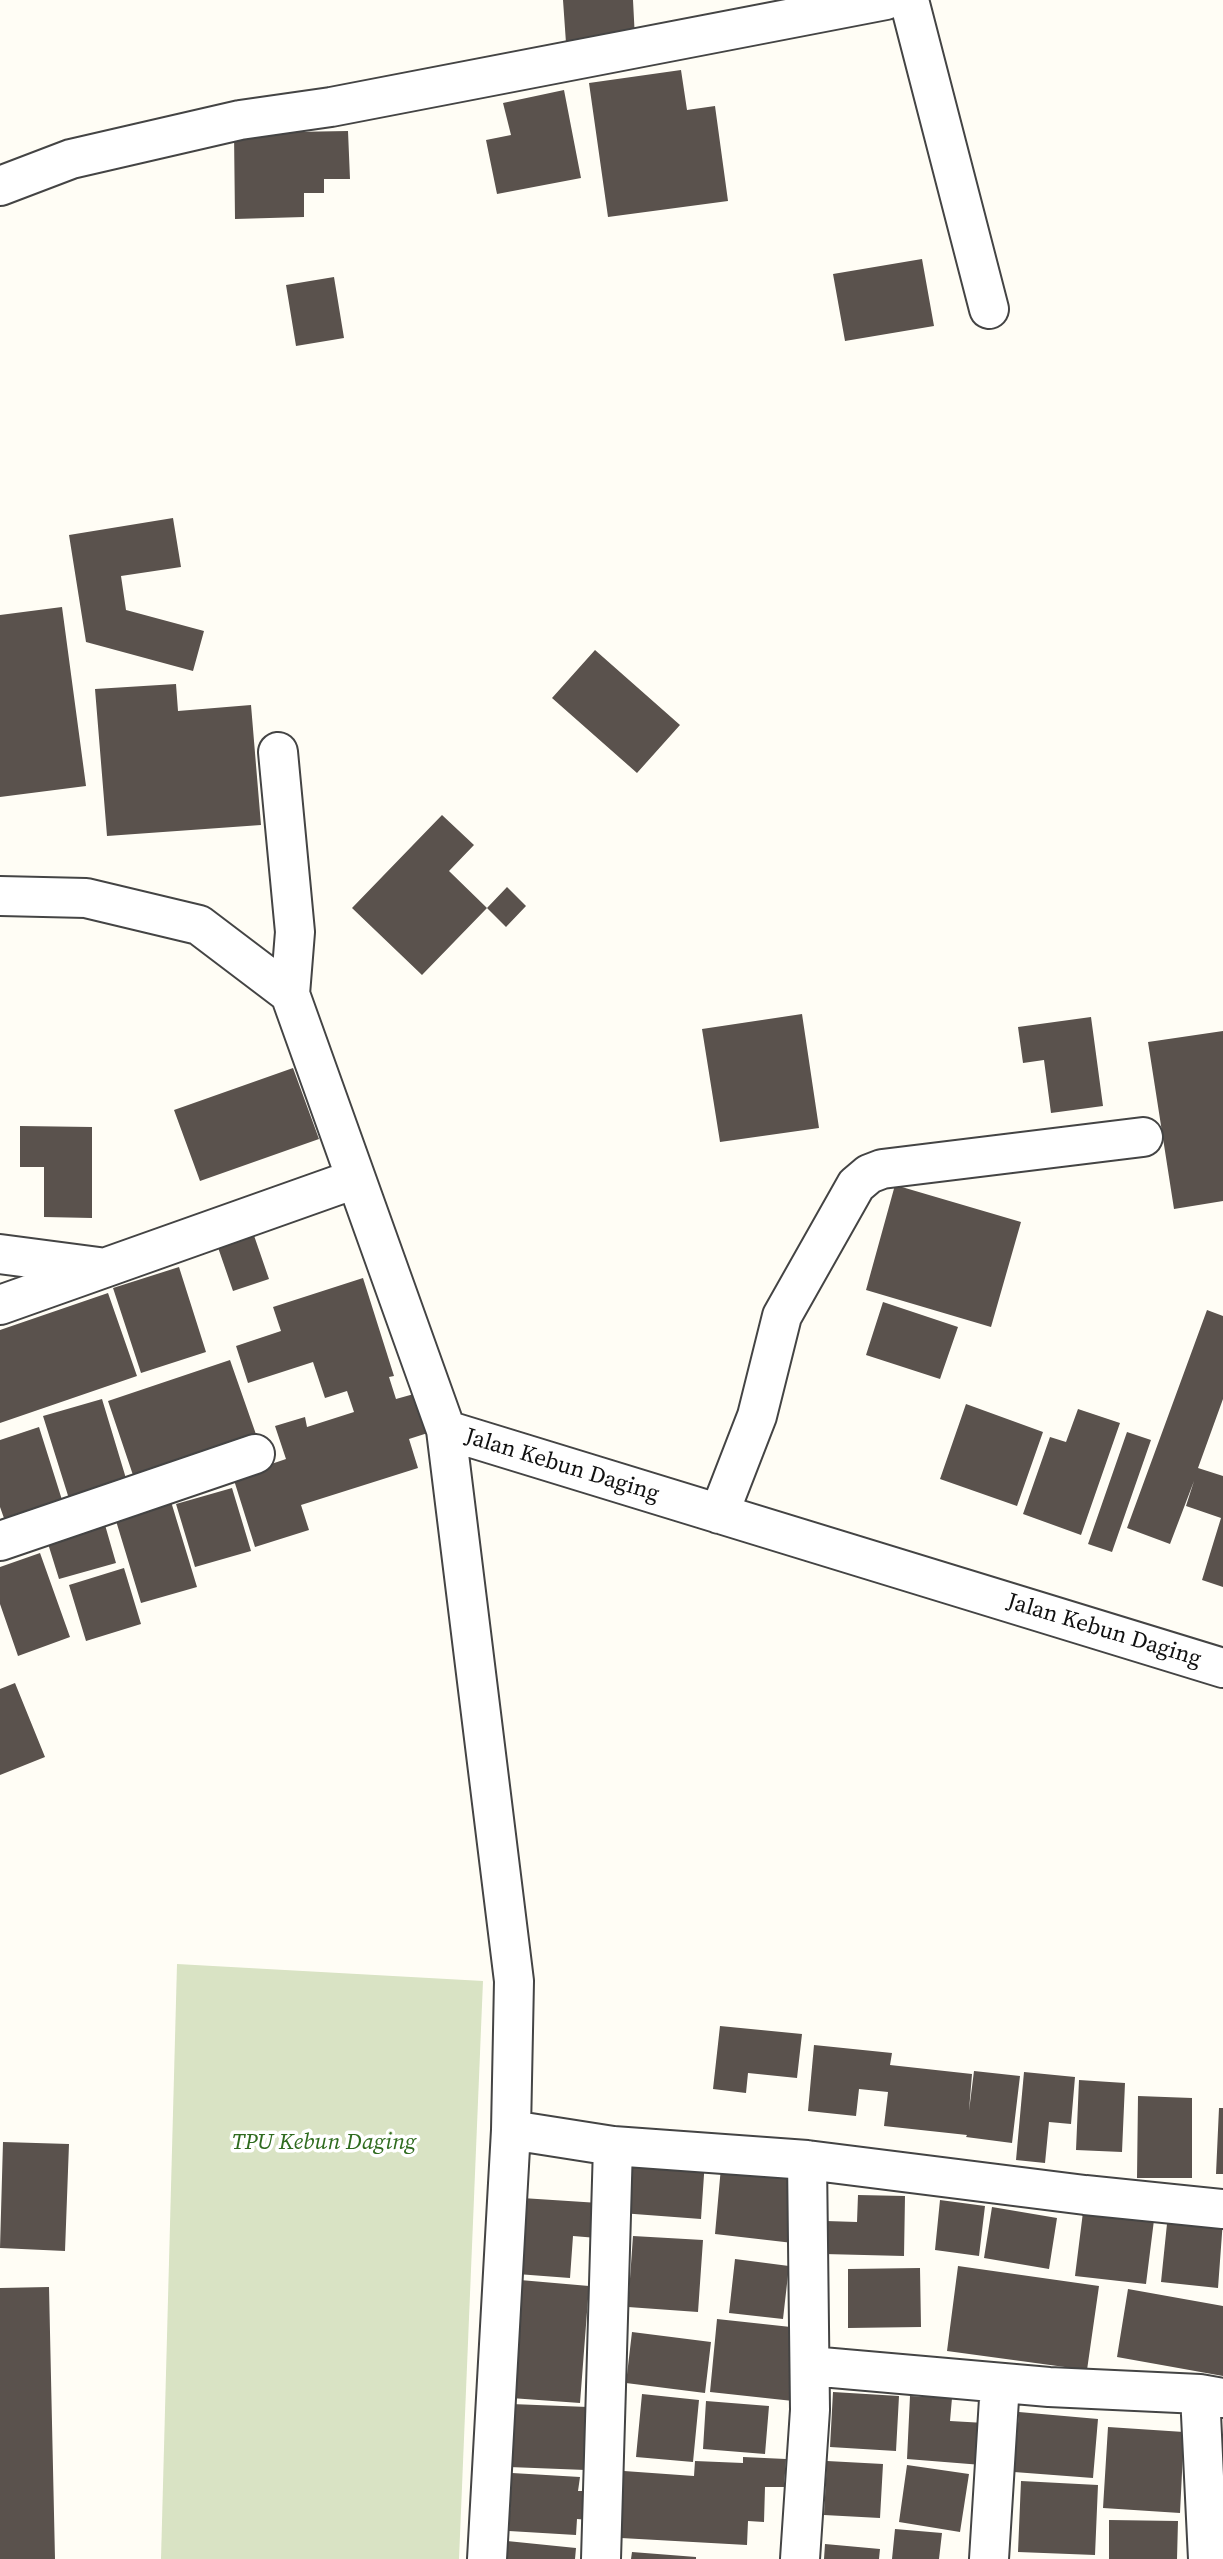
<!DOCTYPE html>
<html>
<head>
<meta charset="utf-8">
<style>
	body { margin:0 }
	canvas { display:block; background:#fffdf5 }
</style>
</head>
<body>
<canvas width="1223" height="2559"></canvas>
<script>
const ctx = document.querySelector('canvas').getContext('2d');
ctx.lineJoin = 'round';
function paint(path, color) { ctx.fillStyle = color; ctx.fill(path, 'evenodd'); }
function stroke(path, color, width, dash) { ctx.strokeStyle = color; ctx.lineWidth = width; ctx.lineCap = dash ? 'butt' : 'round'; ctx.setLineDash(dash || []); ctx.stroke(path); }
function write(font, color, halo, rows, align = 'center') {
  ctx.font = font + ' "Source Serif 4",serif'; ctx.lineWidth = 7; ctx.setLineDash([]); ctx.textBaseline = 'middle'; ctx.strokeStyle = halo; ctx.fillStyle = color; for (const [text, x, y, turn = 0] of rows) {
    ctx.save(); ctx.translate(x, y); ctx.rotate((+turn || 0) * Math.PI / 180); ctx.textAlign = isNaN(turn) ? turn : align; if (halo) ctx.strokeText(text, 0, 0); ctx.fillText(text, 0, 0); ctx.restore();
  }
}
const cemetery = new Path2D(`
	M177 1964 483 1981 459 2559H161Z`);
const building = new Path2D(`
	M563 0H633L635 39 566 43Z
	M681 70 687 110 715 106 728 201 608 217 589 83Z
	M564 90 581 178 497 194 486 140 511 135 503 103Z
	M348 131 350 179H324V193H304V217L235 219 234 133Z
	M922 259 934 326 845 341 833 274Z
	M334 277 344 338 296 346 286 285Z
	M173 518 181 567 121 576 126 610 204 631 193 671 86 642 69 535Z
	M62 607 86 786 0 797V615Z
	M595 650 680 725 637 773 552 698Z
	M176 684 178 711 251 705 261 825 107 836 95 689Z
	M442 815 474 845 449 871 487 908 507 887 526 906 506 927 487 908 422 975 352 908Z
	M802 1014 819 1128 720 1142 702 1029Z
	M1091 1017 1103 1106 1051 1113 1044 1060 1023 1063 1018 1027Z
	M1223 1031V1201L1174 1209 1148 1042Z
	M293 1068 319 1139 200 1181 174 1110Z
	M20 1126 92 1127V1218L44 1217V1167H20Z
	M895 1185 1021 1222 991 1327 866 1290Z
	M249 1221 269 1279 233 1291 213 1233Z
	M179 1267 206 1352 141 1373 113 1288Z
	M363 1278 394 1376 389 1377 396 1399 421 1392 434 1431 409 1439 418 1468 301 1505 309 1530 255 1547 233 1477 286 1459 275 1426 305 1417 307 1427 354 1412 347 1391 325 1398 313 1362 248 1383 236 1346 281 1331 273 1307Z
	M108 1293 137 1376 0 1423V1330Z
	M883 1302 958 1327 940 1379 866 1355Z
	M1207 1310 1223 1316V1399L1198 1468 1223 1476V1587L1202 1580 1221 1518 1186 1506 1194 1481 1170 1544 1127 1528Z
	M230 1360 258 1440 135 1481 108 1401Z
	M102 1399 128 1485 70 1502 43 1416Z
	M966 1404 1043 1432 1017 1506 940 1479Z
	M1078 1409 1120 1423 1081 1535 1023 1514 1050 1437 1066 1442Z
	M39 1427 63 1503 5 1521 0 1507V1440Z
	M1127 1432 1151 1440 1112 1552 1088 1544Z
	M232 1488 251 1551 195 1567 176 1504Z
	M169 1495 197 1587 141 1603 113 1511Z
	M103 1518 116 1563 59 1579 45 1534Z
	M40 1553 70 1637 18 1656 0 1604V1567Z
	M124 1568 141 1624 86 1641 69 1585Z
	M15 1683 45 1757 0 1775V1689Z
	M720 2026 802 2034 797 2078 748 2073 746 2093 713 2089Z
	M814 2045 892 2053 890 2065 972 2074 969 2111 974 2071 1020 2076 1012 2143 966 2137 967 2135 884 2126 888 2092 859 2089 856 2116 808 2111Z
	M1024 2072 1075 2077 1071 2124 1049 2122 1045 2163 1016 2160Z
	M1079 2080 1125 2083 1122 2152 1076 2150Z
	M1138 2096 1192 2098V2178H1137Z
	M1219 2108H1223V2174H1216Z
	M3 2142 69 2144 65 2251 0 2248Z
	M626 2153 705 2160 701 2219 621 2213Z
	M721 2167 800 2176 793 2243 715 2234Z
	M858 2195 905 2196 904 2256 824 2254 826 2221 857 2222Z
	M522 2198 599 2203 597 2238 573 2236 570 2278 517 2274Z
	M940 2200 985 2206 979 2256 935 2250Z
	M992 2207 1057 2218 1049 2269 984 2258Z
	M1083 2212 1154 2220 1146 2284 1075 2276Z
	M1168 2214 1223 2220 1218 2288 1161 2282Z
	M633 2236 703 2240 698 2312 628 2307Z
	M735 2259 789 2266 783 2319 729 2313Z
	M958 2266 1099 2286 1087 2370 947 2351Z
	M920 2268 921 2327 848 2328V2269Z
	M520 2280 589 2286 580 2403 511 2398Z
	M49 2287 55 2559H0V2288Z
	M1128 2289 1223 2306V2376L1117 2357Z
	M717 2319 800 2328 793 2401 710 2392Z
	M632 2332 711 2342 705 2393 626 2383Z
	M833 2392 899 2396 896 2451 830 2447Z
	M642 2394 699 2400 693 2462 636 2457Z
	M910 2396 952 2398 950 2421 985 2423 982 2465 907 2459Z
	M706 2401 769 2406 765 2454 703 2449Z
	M511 2404 588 2407 586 2470 509 2467Z
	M1019 2412 1098 2419 1093 2478 1014 2472Z
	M1108 2427 1184 2432 1180 2513 1103 2508Z
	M743 2457 786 2459 784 2487H765L764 2522 748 2521 747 2545 621 2538 624 2471 694 2476 695 2461 743 2463Z
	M827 2461 883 2464 880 2518 824 2515Z
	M907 2465 969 2474 960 2532 899 2522Z
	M512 2473 580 2477 578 2491H590L589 2520 577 2519 576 2535 509 2531Z
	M1021 2481 1098 2485 1095 2555 1018 2552Z
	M1109 2520 1178 2521 1177 2559H1109Z
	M895 2529 942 2533 939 2559H892Z
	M507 2541 576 2548 575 2559H505Z
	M825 2544 880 2549 879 2559H824Z
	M632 2552 696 2557V2559H631Z`);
const minor = new Path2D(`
	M909 0 989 309
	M0 186 71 159 240 120 331 107 886 0
	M278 752 295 932 290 994
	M0 896 86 898 199 925 290 994 446 1430 1223 1668
	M0 1254 99 1267
	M0 1305 355 1179
	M446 1430 514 1981 511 2130 487 2559
	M719 1514 757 1416 782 1316 856 1185 869 1174 882 1169 1143 1137
	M0 1541 255 1454
	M511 2130 613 2146 807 2160 1085 2195 1223 2209
	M810 2366 1049 2387 1200 2394 1223 2398
	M1200 2394 1208 2559
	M601 2559 613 2146
	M800 2559 810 2410 807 2160
	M989 2559 1000 2383`);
const streetNames = [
	["Jalan Kebun Daging",562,1466,17],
	["Jalan Kebun Daging",1104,1631,17]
];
const parkNames = [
	["TPU Kebun Daging",324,2143]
];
paint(cemetery, '#d9e3c4');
paint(building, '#5a524d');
stroke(minor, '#444', 42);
stroke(minor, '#fff', 38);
write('23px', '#111', '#fff', streetNames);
write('italic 23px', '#2f6b1f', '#fff', parkNames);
</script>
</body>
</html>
